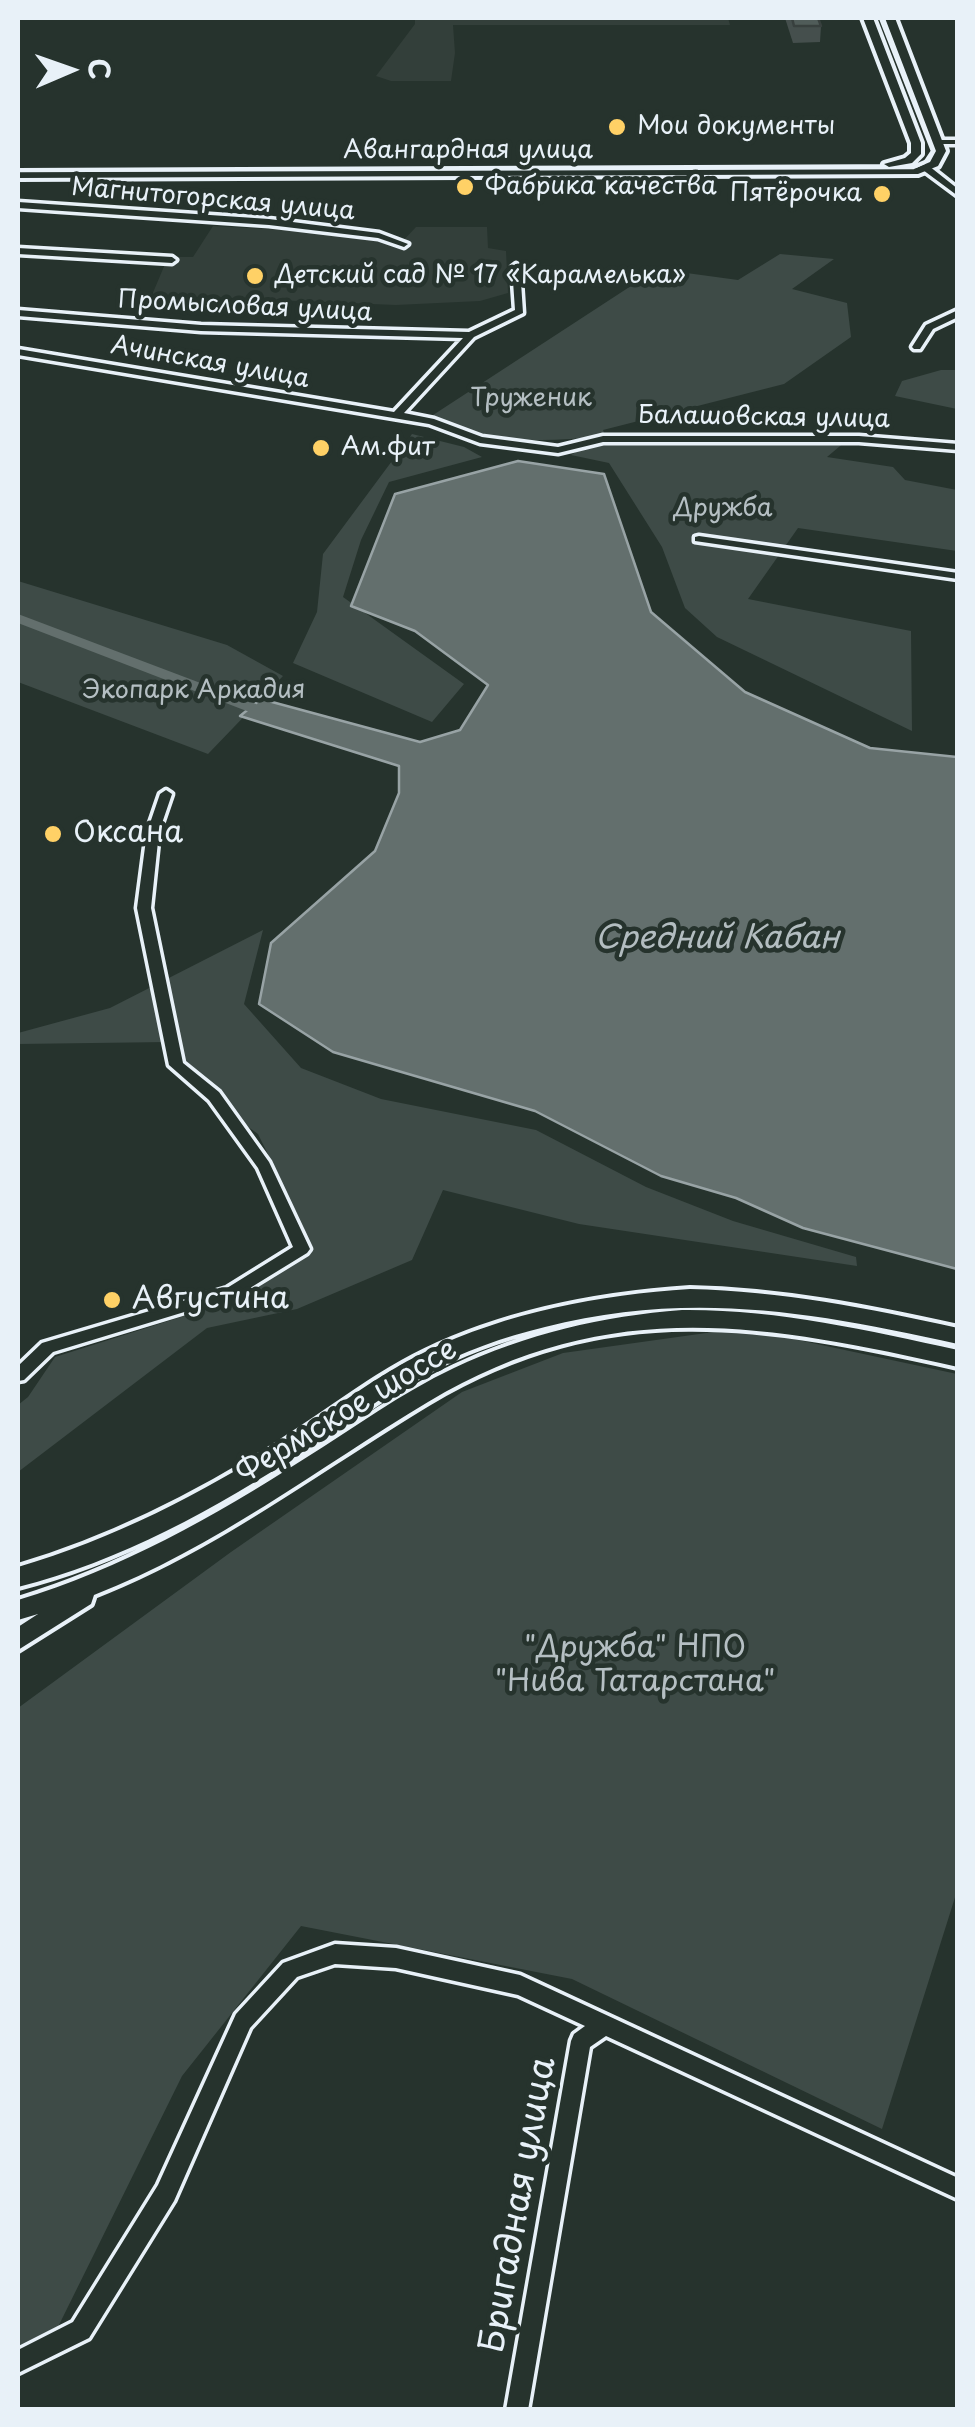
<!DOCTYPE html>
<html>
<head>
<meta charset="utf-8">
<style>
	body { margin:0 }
	#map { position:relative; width:975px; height:2427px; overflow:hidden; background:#26332d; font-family:"Playpen Sans",sans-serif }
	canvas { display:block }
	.frame { position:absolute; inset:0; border:20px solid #e8f1f8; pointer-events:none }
	.north { position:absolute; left:20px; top:20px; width:100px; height:100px; -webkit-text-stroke:8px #26332d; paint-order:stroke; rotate:88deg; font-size:28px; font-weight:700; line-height:40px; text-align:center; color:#e8f1f8 }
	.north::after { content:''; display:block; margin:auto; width:35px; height:45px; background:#e8f1f8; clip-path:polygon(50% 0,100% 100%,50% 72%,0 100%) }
</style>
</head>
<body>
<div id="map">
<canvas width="975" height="2427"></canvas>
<div class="frame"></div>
<div class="north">С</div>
</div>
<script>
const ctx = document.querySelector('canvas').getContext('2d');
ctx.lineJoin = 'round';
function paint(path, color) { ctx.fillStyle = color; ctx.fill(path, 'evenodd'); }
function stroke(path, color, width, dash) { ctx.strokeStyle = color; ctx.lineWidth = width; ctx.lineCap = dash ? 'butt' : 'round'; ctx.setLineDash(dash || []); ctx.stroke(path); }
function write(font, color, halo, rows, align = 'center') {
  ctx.font = font + ' "Playpen Sans",sans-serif'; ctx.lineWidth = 9; ctx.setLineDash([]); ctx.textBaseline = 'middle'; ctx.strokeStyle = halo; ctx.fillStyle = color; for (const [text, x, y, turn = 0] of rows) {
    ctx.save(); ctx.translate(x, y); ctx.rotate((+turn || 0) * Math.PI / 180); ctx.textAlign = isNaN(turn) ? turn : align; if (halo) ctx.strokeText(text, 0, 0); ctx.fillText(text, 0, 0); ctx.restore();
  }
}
const built = new Path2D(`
	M415 18H728L730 25H453L455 53 451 81H391L376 76 415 24Z
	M213 226 356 234 358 239 400 244 416 227H487L488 248 506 251 508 293 480 301 396 305 152 295 168 257H193Z`);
const green = new Path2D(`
	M780 254 834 259 792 289 847 303 851 337 784 384 603 430 605 435 852 436 827 457 893 467 905 480 957 490V551L798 528 748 599 911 631 912 731 717 637 685 608 662 547 609 463 571 455 601 436C539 443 488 443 430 417L657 269 738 280Z
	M941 370H957V409L895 396 902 381Z
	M412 434 464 447 482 457 389 482 361 540 343 597 464 684 432 722 293 663 317 612 323 554Z
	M18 581 227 645 283 676 208 754 18 682Z
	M263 930 244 1004 301 1068 381 1099 536 1130 646 1187 733 1221 856 1257 857 1266 579 1224 443 1190 412 1260 297 1309 207 1328 18 1472V1405L28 1397 55 1357 184 1316 275 1277 304 1228 258 1134 170 1071 168 1042 18 1044V1033L110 1008Z
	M742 1328 957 1374V1891L882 2129 572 1979 301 1926 182 2076 56 2331 18 2348V1708L231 1552 462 1392 563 1353Z`);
const water = new Path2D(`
	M518 461 604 474 651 612 745 692 870 748 957 757V1269L803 1228 736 1198 661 1176 535 1111 333 1052 259 1004 271 943 375 851 399 793V766L240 716 261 699 420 742 460 730 488 685 415 631 351 606 395 494Z`);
const canal = new Path2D(`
	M18 614 256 704 258 707 250 712 244 710 18 623Z`);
const minor = new Path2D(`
	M937 140H958V144H937Z
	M923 166H929L958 189V196L923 170Z
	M18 202 269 219 379 233 408 244 404 247 378 238 269 225 18 208Z
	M18 248 172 257 176 260 172 263 18 254Z
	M516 264 520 267 523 313 474 337 404 413 434 419 482 437 558 447 603 436H859L958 444V450L859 442H603L558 453 480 443 429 424 18 355V349L394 412 463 338 201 331 18 316V310L201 325 469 332 515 310 512 267Z
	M958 310V317L933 329 920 349H914L912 347 926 325Z
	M699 536 958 573V579L695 541V537Z
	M166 790 172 794 159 832 151 908 183 1063 219 1092 269 1162 310 1249 307 1253 237 1296 53 1352 24 1380 18 1381V1366L42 1343 227 1288 293 1247 258 1168 209 1100 169 1065 137 908 147 832 160 794Z
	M335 1944 396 1948 520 1975 958 2178V2199L606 2036 590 2047 528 2410H506L571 2041 574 2034 585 2026 518 1995 396 1968 335 1964 297 1977 250 2028 174 2201 89 2338 18 2373V2350L73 2322 158 2185 236 2014 283 1963Z`);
const secondary = new Path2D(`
	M863 18H873L921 143V154L912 163 889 167 884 164 905 158 911 153V143Z
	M885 18H895L946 151 938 166 918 174 18 178V172L916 168 930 162 936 151Z
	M690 1289C781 1291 868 1308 958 1328V1344C815 1312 689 1290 545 1327 504 1337 463 1351 425 1372 383 1395 345 1425 304 1451 217 1508 119 1562 18 1587V1567C113 1539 201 1494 284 1441 331 1412 375 1376 425 1352 508 1312 599 1295 690 1289Z
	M682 1310C776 1309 866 1330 958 1350V1367C765 1324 609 1294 428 1402 318 1468 215 1548 94 1595L91 1604 18 1650V1627L38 1614 18 1620V1600C121 1569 213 1517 304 1459 354 1428 401 1393 454 1368 526 1334 603 1316 682 1310Z`);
const tram = new Path2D(`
	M18 171 913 168 924 163 932 151 880 18`);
const wall = new Path2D(`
	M785 18H818L821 26 820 42 793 43Z`);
const building = new Path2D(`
	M792 18H818L821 26H794Z`);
const markers = [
	[617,127,10,"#ffd166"],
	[465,187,10,"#ffd166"],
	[882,194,10,"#ffd166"],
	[255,276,10,"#ffd166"],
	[321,448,10,"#ffd166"],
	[53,834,10,"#ffd166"],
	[112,1300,10,"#ffd166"]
];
const farPoinames = [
	["Мои документы",637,127],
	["Фабрика качества",485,187],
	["Пятёрочка",862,194,"right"],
	["Детский сад № 17 «Карамелька»",275,276],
	["Ам.фит",341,448]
];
const farStreetnames = [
	["Авангардная улица",468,151],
	["Магнитогорская улица",213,200,5],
	["Промысловая улица",245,307,3],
	["Ачинская улица",210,363,10],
	["Балашовская улица",764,418,1]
];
const farParknames = [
	["Труженик",531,399],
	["Дружба",723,509],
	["Экопарк Аркадия",194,691]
];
const poiNames = [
	["Оксана",73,834],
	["Августина",132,1300]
];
const streetNames = [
	["Фермское шоссе",347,1412,-31]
];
const parkNames = [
	["\"Дружба\" НПО",635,1649],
	["\"Нива Татарстана\"",635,1683]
];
const waterNames = [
	["Средний Кабан",717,939]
];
const nearStreetnames = [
	["Бригадная улица",519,2205,-80]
];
paint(built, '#333f3a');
paint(green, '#3e4b47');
paint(water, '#636f6d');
stroke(water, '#98a3a5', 2.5);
paint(canal, '#636f6d');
stroke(minor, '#e8f1f8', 7);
stroke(secondary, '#e8f1f8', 8);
paint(minor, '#26332d');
paint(secondary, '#26332d');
stroke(tram, '#e8f1f8', 2.5);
paint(wall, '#454f4d');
paint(building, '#505c59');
stroke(building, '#38403e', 2.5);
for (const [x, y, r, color] of markers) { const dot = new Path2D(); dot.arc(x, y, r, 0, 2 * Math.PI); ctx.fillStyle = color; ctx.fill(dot); stroke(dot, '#26332d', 4); }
write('25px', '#e8f1f8', '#26332d', farPoinames, 'left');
write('25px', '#e8f1f8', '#26332d', farStreetnames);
write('25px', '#b5bfc3', '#26332d', farParknames);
write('30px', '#e8f1f8', '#26332d', poiNames, 'left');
write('30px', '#e8f1f8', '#26332d', streetNames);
write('30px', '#b5bfc3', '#26332d', parkNames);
write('italic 32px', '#b3bdc0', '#26332d', waterNames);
write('35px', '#e8f1f8', '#26332d', nearStreetnames);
</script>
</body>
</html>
